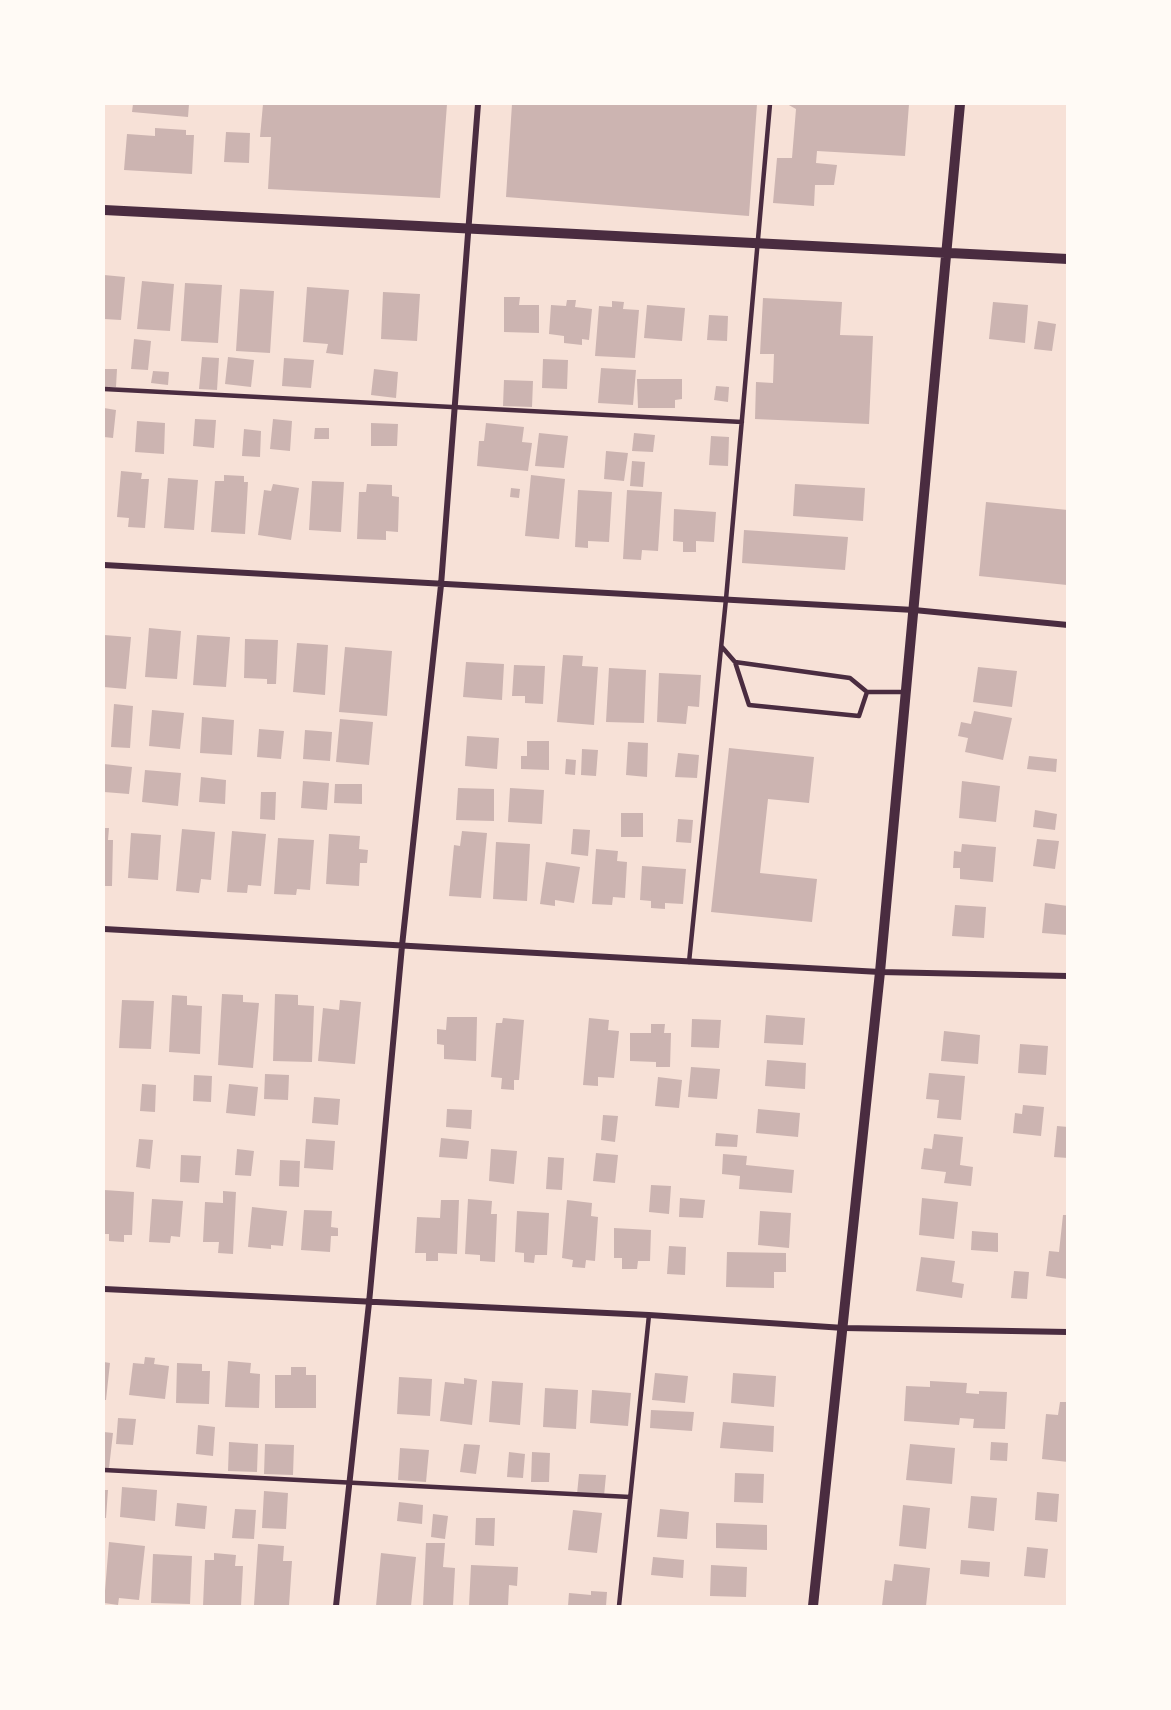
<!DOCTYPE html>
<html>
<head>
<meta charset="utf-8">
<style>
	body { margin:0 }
	#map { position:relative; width:1171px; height:1710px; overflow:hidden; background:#f7e1d7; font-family:"Playfair Display",serif }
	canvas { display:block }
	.frame { position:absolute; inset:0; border:105px solid #fffaf5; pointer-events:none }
</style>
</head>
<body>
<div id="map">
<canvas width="1171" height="1710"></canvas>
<div class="frame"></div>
</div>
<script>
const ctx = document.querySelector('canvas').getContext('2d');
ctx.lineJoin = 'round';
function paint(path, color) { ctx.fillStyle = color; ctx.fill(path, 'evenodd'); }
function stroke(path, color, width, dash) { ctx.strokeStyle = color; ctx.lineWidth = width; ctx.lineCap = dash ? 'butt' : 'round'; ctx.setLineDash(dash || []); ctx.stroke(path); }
const building = new Path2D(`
	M133 104H189L188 117 132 112Z
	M263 104H447L440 198 268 189 271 137H260Z
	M512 104H757L749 216 506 197Z
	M787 104H909L905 156 817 151 816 163 837 165 834 185H815L814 206 773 203 777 158H792L796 109Z
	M155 128 186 130V135H194L192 174 124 170 127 134 155 136Z
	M226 132 250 133 249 163 224 162Z
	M104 275 125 277 121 320 104 319Z
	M142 281 174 284 170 331 137 329Z
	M185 283 222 285 218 343 181 341Z
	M307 287 349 290 343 355 326 353 328 344 303 342Z
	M240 289 274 291 270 353 236 351Z
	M383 292 420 294 417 341 381 339Z
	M504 297H520L519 305H539V333L504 332Z
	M763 298 842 302 840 335 873 336 869 424 755 419 756 382 773 383 774 354H760Z
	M567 300H576L575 307 592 309 589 340 582 339V345L564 343V336L549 334 551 305 566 306Z
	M612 301 624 302 623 309 639 310 635 358 595 356 599 306 612 307Z
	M993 302 1028 305 1025 343 989 339Z
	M647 305 685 308 682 341 644 338Z
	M709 315 728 316 727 341 707 340Z
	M1038 321 1056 324 1052 351 1034 349Z
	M134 339 151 341 148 370 131 369Z
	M202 357 219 358 217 390 199 389Z
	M228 357 254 360 251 387 225 384Z
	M284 358 314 360 311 388 282 386Z
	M543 359 568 360 567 389 542 388Z
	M601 368 636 370 633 405 598 403Z
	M104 369H117L116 387H104Z
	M374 369 398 372 396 398 371 395Z
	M153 371 169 372 168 385 151 383Z
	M637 379H682V399L675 400V408H638Z
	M504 380 533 381 532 407 503 406Z
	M716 386 729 387 728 402 714 400Z
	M104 408 116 410 113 438 104 437Z
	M195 419 216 420 214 448 193 446Z
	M273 419 292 421 290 451 270 449Z
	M137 421 165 423 164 454 135 452Z
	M371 423 398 424 397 446H371Z
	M486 423 524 427 522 442 532 443 528 471 477 466 479 441H484Z
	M315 428H329V439H314Z
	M244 429 261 431 260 457 242 456Z
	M539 433 568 436 564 468 535 466Z
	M634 433 655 435 653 452 632 451Z
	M711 436 729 437 728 466 709 465Z
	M606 451 628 453 624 481 604 479Z
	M632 461 645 462 643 487 630 486Z
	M121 471 142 473 141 479H149L145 528 128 527 129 518 117 517Z
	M224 475 244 476V482H248L245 534 211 532 215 481H224Z
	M531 475 565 479 559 539 525 536Z
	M168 478 198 480 194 530 164 528Z
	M312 481 344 482 341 532 309 530Z
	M273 484 299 488 291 540 258 535 264 490 271 491Z
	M367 484 392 485V496L399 497 398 532 386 531V540L357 539 359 492H366Z
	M795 484 865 488 863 521 793 516Z
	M511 488 520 489 519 498 510 497Z
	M578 490 612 492 609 542 588 541V548L575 547Z
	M627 490 662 492 658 551 642 550 641 560 623 559Z
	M986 502 1068 510 1067 585 979 576Z
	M674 509 716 512 714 542 696 541V552H683V542L673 541Z
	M744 530 848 537 845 570 742 563Z
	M149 628 181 631 177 679 145 677Z
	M104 635 131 637 126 689 104 687Z
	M197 635 230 637 226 687 193 685Z
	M245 639 278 640 276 684H267V679L244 678Z
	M297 643 328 645 325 695 293 692Z
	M345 647 392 651 387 716 339 712Z
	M563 655 583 656 582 666 598 667 594 725 557 722Z
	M466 662 504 664 502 700 463 697Z
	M514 665 545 666 543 704 525 703V696H512Z
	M978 667 1017 671 1012 707 973 702Z
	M609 668 646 670 644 723 606 722Z
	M659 673 701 675 699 707 688 706 686 724 657 722Z
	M114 704 133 706 130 748 111 747Z
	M152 710 184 713 180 749 149 746Z
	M974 711 1012 718 1003 760 965 752 968 738 958 736 961 722 971 724Z
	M202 717 234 720 232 755 200 753Z
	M340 719 373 722 369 765 336 762Z
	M259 729 284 731 281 759 257 757Z
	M305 730 332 732 330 761 303 759Z
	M467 736 499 738 497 769 465 766Z
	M527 741H549V770L521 769V756H527Z
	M628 742 648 743 647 777 626 775Z
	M729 748 814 757 809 803 768 799 760 873 817 879 812 922 711 912Z
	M582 749 598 750 596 776 581 775Z
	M678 753 699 755 697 778 675 777Z
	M1029 756 1057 759 1056 772 1027 769Z
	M566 759 576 760 575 775 565 774Z
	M104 764 132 767 129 794 104 792Z
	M145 770 181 773 178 806 142 802Z
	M201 777 226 780 225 804 199 802Z
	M303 781 329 783 327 810 301 808Z
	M962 781 1000 786 996 822 959 818Z
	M335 784H362V804L334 803Z
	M458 788 494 789V821L456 820Z
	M510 788 544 790 542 824 508 822Z
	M261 792H276L275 820 260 819Z
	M1035 810 1057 814 1055 830 1033 827Z
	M621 813H643V837H621Z
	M678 819 693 820 691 843 676 842Z
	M104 828H109L108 840H113L112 886H104Z
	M182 829 215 832 211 880 201 879 199 893 176 891Z
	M573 829 590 830 588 856 571 854Z
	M232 831 266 834 261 886 248 885 247 893 227 892Z
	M462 831 487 833 481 898 449 896 454 845 460 846Z
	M131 833 161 835 158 880 128 878Z
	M329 834 360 836 359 849 368 850 367 863H360L359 886 326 884Z
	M278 838 314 840 310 890 297 889 296 895 274 894Z
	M1037 839 1059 841 1055 869 1033 866Z
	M496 842 530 844 527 901 493 899Z
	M962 844 996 847 993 882 960 879V868H953L954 851 961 852Z
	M596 849 618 851 617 861 627 862 625 898 613 897 612 905 592 904Z
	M546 862 580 867 574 903 555 900V906L540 904Z
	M642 866 686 869 683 904 665 903V909L651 908V901L640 900Z
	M1045 903 1068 906V935L1042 933Z
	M955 905 986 907 984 938 952 936Z
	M222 994 243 995V1002L259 1003 253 1068 218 1065Z
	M275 994 298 995V1005L314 1006 312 1062 273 1061Z
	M172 995 187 996V1005L202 1006 200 1054 169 1052Z
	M122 1000 154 1001 151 1049 119 1048Z
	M340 1000 361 1002 355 1064 318 1061 323 1008 339 1010Z
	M766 1015 805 1018 803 1045 764 1043Z
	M447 1017H477L476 1061 444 1059V1045L437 1044V1029L446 1030Z
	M503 1018 524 1020 519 1080H514V1090L501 1089 502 1078 491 1077 496 1023H502Z
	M589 1018 609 1020 608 1030 619 1031 614 1078 598 1077V1086L583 1085Z
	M692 1019 721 1020 719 1048 691 1047Z
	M651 1024H665L664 1033H671L670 1067H656V1062L630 1061V1033H651Z
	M944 1031 980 1035 978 1064 941 1061Z
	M1020 1044 1048 1046 1046 1075 1018 1073Z
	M767 1060 806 1063 805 1089 765 1086Z
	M691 1067 720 1069 717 1099 688 1097Z
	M929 1073 965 1076 961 1120 937 1118 939 1100 926 1099Z
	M265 1074 289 1075 288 1100 264 1099Z
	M194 1075 212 1076 211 1102 193 1101Z
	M658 1077 682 1080 679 1108 655 1106Z
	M142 1084 156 1085 155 1112 140 1111Z
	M229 1084 258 1087 255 1116 226 1113Z
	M314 1097 340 1099 338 1125 312 1123Z
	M1023 1105 1044 1107 1041 1136 1013 1133 1015 1113 1022 1114Z
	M447 1109 472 1110 471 1129 446 1127Z
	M758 1109 800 1113 798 1137 756 1133Z
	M603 1115 618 1116 615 1142 601 1140Z
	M1057 1126 1068 1127V1158L1054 1157Z
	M716 1133 738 1135 737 1147 715 1146Z
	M934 1134 963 1137 960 1165 973 1167 971 1186 944 1183 946 1172 921 1169 924 1148 932 1149Z
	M441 1138 469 1141 467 1159 439 1157Z
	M139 1139 153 1140 150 1169 136 1167Z
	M306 1139 335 1141 333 1170 304 1168Z
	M237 1149 254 1151 251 1176 235 1175Z
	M491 1149 517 1151 514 1184 489 1181Z
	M596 1153 618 1155 615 1183 593 1181Z
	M723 1154 747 1156 746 1165 794 1170 792 1193 739 1189 740 1176 722 1174Z
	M181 1155 201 1156 199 1183 180 1182Z
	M548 1157 564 1158 562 1190 546 1189Z
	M280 1160 300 1161 299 1187 279 1186Z
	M651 1185 671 1186 669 1214 649 1212Z
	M104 1190 134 1192 132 1235H124V1242L109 1241V1234H104Z
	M223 1191 236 1192 233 1254 218 1253 219 1242H203L205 1202 223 1203Z
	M680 1198 705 1200 703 1218 679 1217Z
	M922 1198 958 1202 954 1239 919 1235Z
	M152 1199 183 1201 180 1237 171 1236 170 1243 149 1242Z
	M468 1199 492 1201 491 1214H497L495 1262 480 1261V1255L465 1254Z
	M441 1200H459L457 1254 438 1253V1261H426V1253H415L417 1217 440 1218Z
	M567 1200 592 1203 591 1216 598 1217 595 1261 586 1260 585 1268 572 1267 573 1260 562 1258Z
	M252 1207 287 1211 283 1246 271 1245V1249L248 1247Z
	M304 1210 332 1211 331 1227 338 1228V1236H331L330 1252 301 1250Z
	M517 1211 549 1213 547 1255H535L534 1263 524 1262V1253L515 1252Z
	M760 1211 791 1213 789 1248 758 1245Z
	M1063 1215H1068V1279L1046 1276 1049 1251 1059 1252Z
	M614 1228 651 1230 650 1261H638L637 1269H622V1258H614Z
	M972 1231 998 1233V1252L971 1250Z
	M669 1246 686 1247 685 1275 667 1274Z
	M727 1252 786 1253V1272H774V1288L726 1287Z
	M921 1257 955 1261 952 1282 964 1284 962 1298 916 1291Z
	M1014 1271 1029 1272 1027 1299 1011 1298Z
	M145 1357 155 1358 154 1364 169 1366 165 1399 129 1395 133 1363 144 1364Z
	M228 1361 251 1363 250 1373 260 1374 259 1408 225 1407Z
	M104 1362 110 1363 106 1400H104Z
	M177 1363 202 1364V1371H210L209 1404 176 1403Z
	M291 1367H306V1375H316V1408H275V1375H291Z
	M655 1373 688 1376 685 1403 652 1400Z
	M733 1373 776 1376 774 1407 731 1403Z
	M399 1377 432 1379 430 1416 397 1414Z
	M464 1378 477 1380 472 1425 440 1421 445 1382 464 1384Z
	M492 1381 523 1383 520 1425 489 1422Z
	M930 1381 967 1383 966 1393 979 1394V1391L1007 1392 1005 1429 973 1428 974 1419 960 1418 959 1425 904 1421 906 1386 930 1387Z
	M545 1388 578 1390 576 1429 543 1427Z
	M592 1390 631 1393 628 1426 590 1423Z
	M1060 1402H1068V1462L1042 1459 1046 1414 1058 1415Z
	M651 1410 694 1412 692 1431 650 1428Z
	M118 1418 136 1419 133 1445 116 1444Z
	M723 1422 774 1426 773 1452 720 1448Z
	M198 1425 215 1427 213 1456 196 1454Z
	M104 1432 113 1433 109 1468H104Z
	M229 1442 258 1444 257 1472 228 1471Z
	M991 1442 1008 1443 1007 1461 990 1460Z
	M265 1444 294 1445 293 1475 264 1474Z
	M464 1444 480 1445 476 1474 460 1472Z
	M910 1444 955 1448 952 1484 906 1480Z
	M400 1448 429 1450 426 1482 398 1480Z
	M509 1452 525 1454 523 1478 507 1477Z
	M532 1452 550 1453 549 1482H531Z
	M735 1473 764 1474 763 1503 734 1502Z
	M579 1474 606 1475 604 1496 577 1494Z
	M122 1487 157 1490 155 1521 120 1517Z
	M104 1490H108L106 1518H104Z
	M264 1491 288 1493 286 1529 262 1528Z
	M1037 1492 1059 1494 1057 1522 1035 1520Z
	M971 1496 997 1498 994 1531 968 1528Z
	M399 1502 423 1505 422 1524 397 1521Z
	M177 1503 207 1506 205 1529 175 1526Z
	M903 1505 930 1508 926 1549 899 1546Z
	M235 1509 256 1510 254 1539 232 1538Z
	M660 1509 689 1512 687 1539 657 1537Z
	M573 1510 602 1513 597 1553 568 1550Z
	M433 1514 448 1516 445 1539 431 1537Z
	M476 1518H495L494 1546 475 1545Z
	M716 1523 767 1525V1550L716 1548Z
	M109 1542 145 1546 139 1600 119 1598 118 1605 104 1603Z
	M426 1543H445L443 1567 455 1568 453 1606H423Z
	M258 1544 284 1546 283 1561H292L289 1606 254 1605Z
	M1027 1547 1048 1549 1045 1578 1024 1576Z
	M214 1553 236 1555 235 1566H243L241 1606H203L205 1560H214Z
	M381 1553 416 1557 411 1606H376Z
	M153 1554 192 1556 190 1604 151 1603Z
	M653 1557 684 1560 683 1578 651 1575Z
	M961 1560 990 1562 989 1577 960 1574Z
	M894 1564 930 1568 926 1606H882L885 1580 892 1581Z
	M471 1565 518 1567 517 1586 509 1585 508 1606H469Z
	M711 1565 747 1567 746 1597 710 1596Z
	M591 1591 607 1592 606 1606H568L569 1593 591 1595Z`);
const service = new Path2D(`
	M104 389 742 422
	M722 647 735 662 749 705 859 716 867 692
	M735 662 850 678 867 692H906
	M689 962 726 599 770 104
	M104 1470 630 1497
	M619 1606 649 1315`);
const minor = new Path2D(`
	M104 565 914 610 1068 625
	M104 929 880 972 1068 976
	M104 1289 649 1315 844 1328 1068 1332
	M336 1606 369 1303 402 946 441 585 478 104`);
const tertiary = new Path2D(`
	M104 210 1068 259
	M813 1606 880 972 960 104`);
paint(building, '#ccb4b1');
stroke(service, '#4a2c40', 4.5);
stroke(minor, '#4a2c40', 6);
stroke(tertiary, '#4a2c40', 10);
</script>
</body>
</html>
